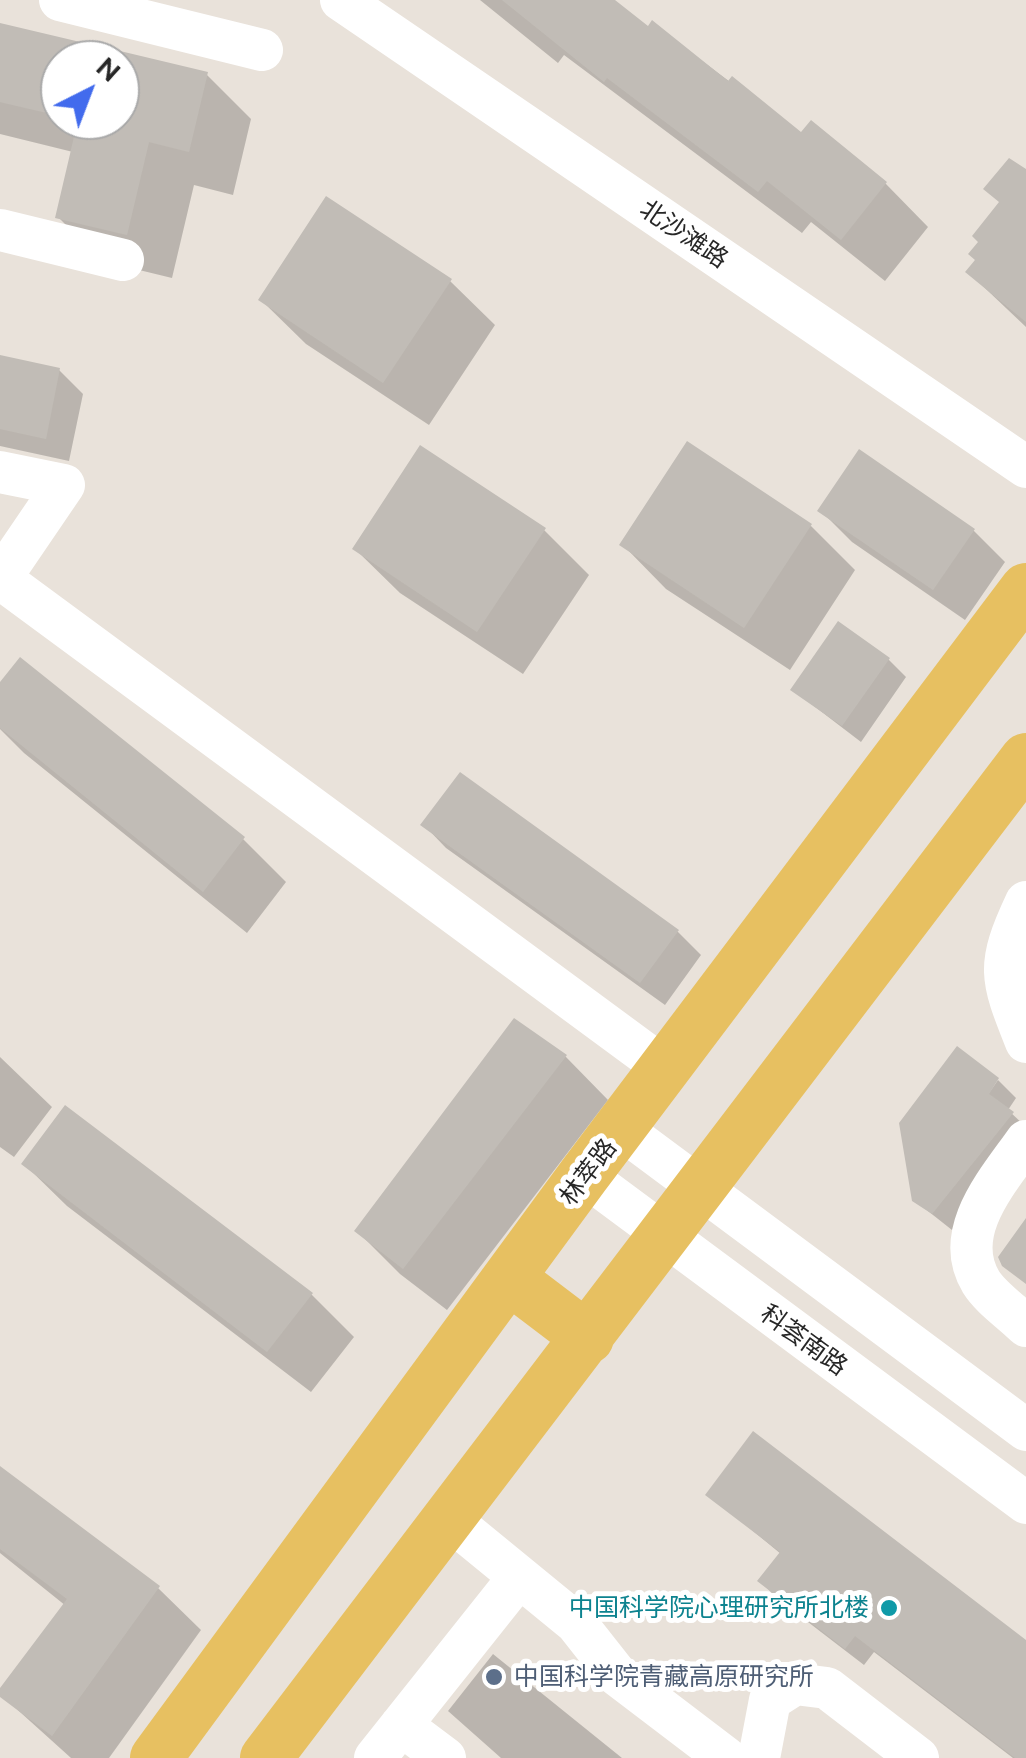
<!DOCTYPE html>
<html>
<head>
<meta charset="utf-8">
<style>
	body { margin:0 }
	#map { position:relative; width:1026px; height:1758px; overflow:hidden; background:#e9e2da; font-family:Ubuntu,sans-serif }
	canvas { display:block }
	.north { position:absolute; left:40px; top:40px; width:100px; height:100px; box-sizing:border-box; background:#fff; border:2px solid #a9a9a9; border-radius:50%; rotate:42deg; font-size:28px; font-weight:700; line-height:40px; text-align:center; color:#272727 }
	.north::after { content:''; display:block; margin:auto; width:35px; height:45px; background:#426bed; clip-path:polygon(50% 0,100% 100%,50% 72%,0 100%) }
</style>
</head>
<body>
<div id="map">
<canvas width="1026" height="1758"></canvas>
<div class="north">N</div>
</div>
<script>
const ctx = document.querySelector('canvas').getContext('2d');
ctx.lineJoin = 'round';
function paint(path, color) { ctx.fillStyle = color; ctx.fill(path, 'evenodd'); }
function stroke(path, color, width, dash) { ctx.strokeStyle = color; ctx.lineWidth = width; ctx.lineCap = dash ? 'butt' : 'round'; ctx.setLineDash(dash || []); ctx.stroke(path); }
function write(font, color, halo, rows, align = 'center') {
  ctx.font = font + ' Ubuntu,"Noto Sans SC",sans-serif'; ctx.lineWidth = 10; ctx.setLineDash([]); ctx.textBaseline = 'middle'; ctx.strokeStyle = halo; ctx.fillStyle = color; for (const [text, x, y, turn = 0] of rows) {
    ctx.save(); ctx.translate(x, y); ctx.rotate((+turn || 0) * Math.PI / 180); ctx.textAlign = isNaN(turn) ? turn : align; if (halo) ctx.strokeText(text, 0, 0); ctx.fillText(text, 0, 0); ctx.restore();
  }
}
const shadow = new Path2D(`
	M480 0H611L648 30 653 24 802 136 811 124 886 184 928 227 885 281 811 222 802 233 564 55 558 63Z
	M0 25 206 74 251 119 233 195 194 185 172 278 102 261 58 217 73 152 0 134ZM60 60H120V120H60Z
	M1026 175V327L968 272Z
	M450 281 495 325 429 425 306 344 261 300Z
	M0 358 59 370 83 394 69 461 0 446Z
	M820 510 973 530 1005 562 965 620 852 542Z
	M811 526 855 570 790 670 666 589 622 544Z
	M544 530 589 575 523 674 400 593 355 549Z
	M888 659 906 677 861 742 793 690Z
	M0 686 243 839 286 882 247 933 24 753 0 729Z
	M423 824 678 932 701 955 665 1005 446 848Z
	M515 1021 566 1057 608 1100 447 1310 400 1274 357 1231Z
	M0 1057 52 1107 14 1157 0 1147Z
	M998 1080 1016 1098 1008 1110 1026 1127V1137L952 1230 914 1200Z
	M66 1109 312 1295 354 1337 311 1392 67 1206 24 1164Z
	M0 1487 158 1588 201 1630 109 1758H71L0 1694 66 1606 0 1553Z
	M708 1494 1026 1643V1758H1013L874 1652 864 1665 778 1599 760 1581 781 1554Z
	M493 1654 622 1758H501L448 1711Z`);
const building = new Path2D(`
	M502 0H615L648 26 652 20 728 81 732 76 801 132 811 120 887 182 841 240 767 181 758 192 607 78 604 82Z
	M0 23 114 50 113 60H60V116L0 102Z
	M120 51 208 72 189 152 149 142 127 235 55 218 78 120H120Z
	M1009 158 1026 169V322L965 272 975 260 968 254 978 242 972 236 999 202 983 189Z
	M326 196 452 279 383 383 258 300Z
	M0 355 60 368 46 439 0 429Z
	M687 441 812 524 744 628 619 545Z
	M420 445 546 528 477 632 352 549Z
	M859 449 975 529 933 590 817 511Z
	M838 621 890 658 842 726 790 690Z
	M20 657 245 837 203 892 0 728V682Z
	M460 772 679 930 640 983 420 825Z
	M514 1018 567 1055 403 1269 354 1231Z
	M957 1046 999 1078 989 1094 1014 1112 932 1214 912 1201 899 1123Z
	M65 1105 313 1293 267 1352 21 1164Z
	M1026 1218V1284L1002 1266 998 1257Z
	M753 1431 1026 1640V1758H1015L855 1636 845 1649 757 1581 780 1552 705 1495Z
	M0 1466 160 1586 52 1736 0 1697V1688L67 1599 0 1549Z`);
const minor = new Path2D(`
	M60 0 262 50
	M341 0 1026 467
	M0 230 123 260
	M0 472 64 485 0 579
	M1 579 666 1069
	M1026 902C996 966 1000 977 1026 1042
	M621 1129 1026 1430
	M1026 1141C998 1181 951 1232 981 1282 991 1298 1012 1312 1026 1326
	M584 1175 1026 1503
	M449 1519 576 1623 617 1675 726 1758
	M401 1725 445 1758
	M375 1758 519 1577
	M759 1758 770 1700 795 1684 827 1688 918 1758`);
const major = new Path2D(`
	M509 1278 588 1338
	M156 1758 584 1175 1026 589
	M266 1758 1026 759`);
const markers = [
	[889,1608,10,"#0f9aa8"],
	[494,1677,10,"#5c6f8a"]
];
const streetNames = [
	["北沙滩路",684,234,34],
	["林萃路",588,1172,-53],
	["科荟南路",804,1340,36]
];
const cultureNames = [
	["中国科学院心理研究所北楼",869,1608]
];
const serviceNames = [
	["中国科学院青藏高原研究所",514,1677]
];
paint(shadow, '#0003');
paint(building, '#c1bcb6');
stroke(minor, '#fff', 42);
stroke(major, '#e7c061', 52);
for (const [x, y, r, color] of markers) { const dot = new Path2D(); dot.arc(x, y, r, 0, 2 * Math.PI); ctx.fillStyle = color; ctx.fill(dot); stroke(dot, '#fff', 4); }
write('25px', '#272727', '#fff', streetNames);
write('25px', '#0d838f', '#fff', cultureNames, 'right');
write('25px', '#4e5e75', '#fff', serviceNames, 'left');
</script>
</body>
</html>
